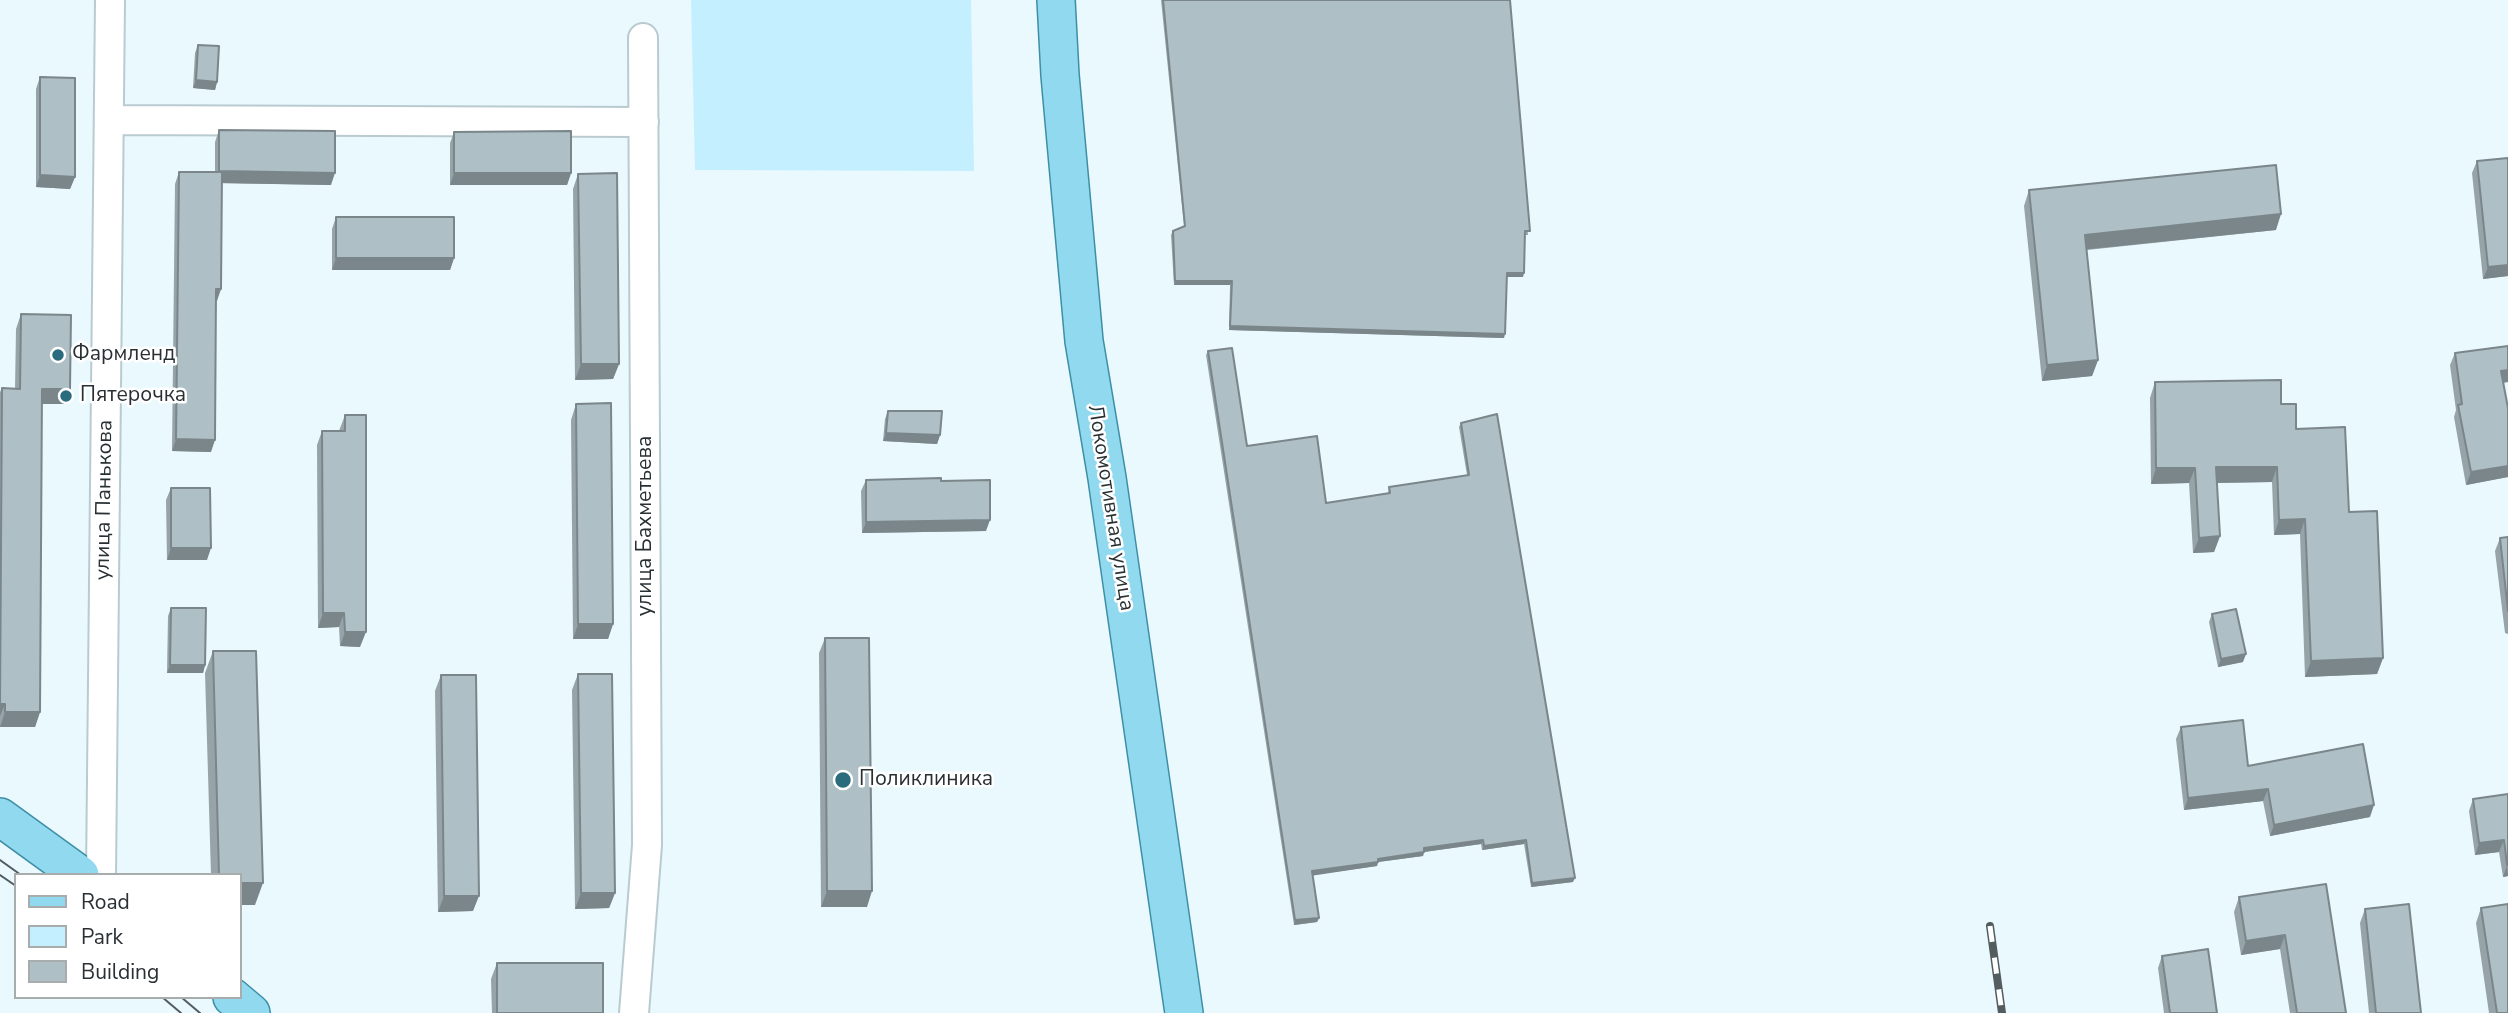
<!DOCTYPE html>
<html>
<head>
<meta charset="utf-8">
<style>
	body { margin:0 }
	#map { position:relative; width:2508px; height:1013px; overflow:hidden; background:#eaf9fe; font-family:"Nunito Sans",sans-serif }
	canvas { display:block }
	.legend { position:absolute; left:14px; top:873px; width:228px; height:126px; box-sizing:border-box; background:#fff; border:2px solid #a9acad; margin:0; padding:9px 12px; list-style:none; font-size:21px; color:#293033 }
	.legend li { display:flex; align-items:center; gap:14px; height:35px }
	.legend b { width:35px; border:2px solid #a9acad }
</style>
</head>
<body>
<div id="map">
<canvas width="2508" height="1013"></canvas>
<ul class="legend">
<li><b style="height:9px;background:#91d9ef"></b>Road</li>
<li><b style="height:19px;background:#c4efff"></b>Park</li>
<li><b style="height:19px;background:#aebfc5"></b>Building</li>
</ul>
</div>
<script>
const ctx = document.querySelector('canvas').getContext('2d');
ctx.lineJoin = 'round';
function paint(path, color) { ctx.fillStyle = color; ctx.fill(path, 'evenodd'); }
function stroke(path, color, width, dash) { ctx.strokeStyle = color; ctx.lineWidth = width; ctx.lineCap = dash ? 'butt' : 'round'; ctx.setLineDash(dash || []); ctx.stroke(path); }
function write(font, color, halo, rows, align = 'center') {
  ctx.font = font + ' "Nunito Sans",sans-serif'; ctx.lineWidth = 5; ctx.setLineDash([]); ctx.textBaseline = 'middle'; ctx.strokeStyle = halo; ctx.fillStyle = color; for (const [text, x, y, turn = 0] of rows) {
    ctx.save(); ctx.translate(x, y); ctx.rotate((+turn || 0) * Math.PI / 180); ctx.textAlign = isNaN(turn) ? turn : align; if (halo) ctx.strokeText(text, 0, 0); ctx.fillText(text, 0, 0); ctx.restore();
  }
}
const green = new Path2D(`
	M691 0H971L974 171 695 170Z`);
const minor = new Path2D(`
	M109 120 644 122
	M101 875 110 0
	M634 1013 647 845 643 38`);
const major = new Path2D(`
	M1056 0 1060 75 1084 341 1107 478 1184 1013
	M0 817 80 875
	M232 997 251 1013`);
const tram = new Path2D(`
	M0 860 21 875
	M0 875 16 886
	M162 997 181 1013
	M181 997 200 1013`);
const rail = new Path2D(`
	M1990 926 2002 1013`);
const wall = new Path2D(`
	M1161 0H1510L1528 235H1525L1523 277H1507L1504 338 1229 330 1230 285H1174L1171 235 1173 231 1184 226Z
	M198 45 217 82 215 90 193 88 195 53Z
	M40 77 75 177 70 189 36 187V89Z
	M219 130 331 185 222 183 221 289 216 301 211 452 172 451 175 184 179 172H215V142Z
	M454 132 571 173 567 185H450V143Z
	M2508 158V276L2483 279 2472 173 2477 161Z
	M578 174 619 364 613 379 575 380 573 189Z
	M2029 190 2276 230 2087 250 2098 360 2092 376 2042 381 2024 206Z
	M336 217 454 258 450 270H332V229Z
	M21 314 70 389 64 404H42L40 712 35 727H0V392L2 388 15 389 16 329Z
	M2508 346V382L2503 383 2508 408V477L2466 485 2454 417 2456 410 2450 365 2455 353Z
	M1208 351 1247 446 1326 503 1388 494 1389 487 1467 475 1459 427 1461 423 1573 882 1531 887 1524 844 1482 850 1481 844 1424 852 1423 856 1378 862 1377 866 1312 875 1319 918 1317 922 1294 925 1206 355Z
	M2155 382 2281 404 2349 512 2383 658 2377 674 2305 677 2300 534 2274 535 2272 482 2217 483 2220 536 2214 552 2193 553 2189 483 2151 484 2150 398Z
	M576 404 613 624 608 639H573L571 420Z
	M888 411 940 435 937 444 883 441 885 419Z
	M345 415 360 647 340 646 339 627 318 628 317 445 322 431H339Z
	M866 480 941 481 986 531 862 533 861 491Z
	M171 488 207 560H167L166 500Z
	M2508 537V634L2505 633 2495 551 2500 538Z
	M171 608 205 665 203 673H167L168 616Z
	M2212 614 2243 662 2218 667 2209 622Z
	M825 638 867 907H821L819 653Z
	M213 651 255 905H240V875H211L205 673Z
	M578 674 615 893 609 908 575 909 572 690Z
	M441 675 473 911 438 912 435 691Z
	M2181 727 2248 766 2370 817 2270 836 2263 801 2184 810 2176 739Z
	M2508 794V876L2503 877 2499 852 2475 855 2469 811 2473 799Z
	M2326 884 2346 1013H2290L2280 949 2241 955 2234 912 2239 897Z
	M2481 908 2508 1013H2489L2476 923Z
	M2365 909 2421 1013H2369L2360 923Z
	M2162 956 2217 1013H2164L2158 968Z
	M497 963 603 1013H492L491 979Z`);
const shadedWall = new Path2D(`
	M196 80 217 82 215 90 193 88Z
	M219 171 335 173 331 185 214 183Z
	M454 173H571L567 185H450Z
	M40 175 75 177 70 189 36 187Z
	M2281 214 2276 230 2080 250 2085 235Z
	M336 258H454L450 270H332Z
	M2508 265V276L2483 279 2488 267Z
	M1507 273H1524L1523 277H1506Z
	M1175 281H1232L1230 285H1174Z
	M216 289H221L217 301H212Z
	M1230 326 1505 334 1504 338 1229 330Z
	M2098 360 2092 376 2042 381 2047 365Z
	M581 364H619L613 379 575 380Z
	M2508 370V382L2497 383 2501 371Z
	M42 389H70L64 404H36Z
	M886 433 940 435 937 444 883 441Z
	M176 439 215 440 211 452 172 451Z
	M2508 466V477L2466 485 2471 472Z
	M2216 467H2277L2272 482 2210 483Z
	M2156 468H2195L2189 483 2151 484Z
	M2305 519 2300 534 2274 535 2279 520Z
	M990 520 986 531 862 533 866 522Z
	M2220 536 2214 552 2193 553 2199 538Z
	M171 548H211L207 560H167Z
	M323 613H344L339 627 318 628Z
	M578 624H613L608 639H573Z
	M345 632H366L360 647 340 646Z
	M2246 654 2243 662 2218 667 2221 659Z
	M2383 658 2377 674 2305 677 2311 661Z
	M170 665H205L203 673H167Z
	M0 704H5L0 716Z
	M5 712H40L35 727H0Z
	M2268 789 2263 801 2184 810 2188 798Z
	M2374 805 2370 817 2270 836 2274 825Z
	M1483 840 1481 844 1424 852 1423 856 1378 862 1377 866 1310 876 1312 871 1424 848Z
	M1526 840 1524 844 1482 850 1484 846Z
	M2504 840 2499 852 2475 855 2479 843Z
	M2507 865 2508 876 2503 877Z
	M1575 878 1573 882 1531 887 1532 883Z
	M240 883H263L255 905H240Z
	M827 891H872L867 907H821Z
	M581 893H615L609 908 575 909Z
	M444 896H479L473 911 438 912Z
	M1319 918 1317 922 1294 925 1295 920Z
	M2285 935 2280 949 2241 955 2246 941Z`);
const building = new Path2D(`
	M1163 0H1510L1530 231H1525L1524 273H1507L1505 334 1230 326 1232 281H1175L1173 231 1185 226Z
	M198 45 219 46 217 82 196 80Z
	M40 77 75 78V177L40 175Z
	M219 130 335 131V173L219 171Z
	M571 131V173H454V132Z
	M2508 158V265L2488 267 2477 161Z
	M2276 165 2281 214 2085 235 2098 360 2047 365 2029 190Z
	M179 172H222L221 289H216L215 440 176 439Z
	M617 173 619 364H581L578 174Z
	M336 217H454V258H336Z
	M21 314 71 315 70 389H42L40 712H5V704H0L2 388 20 389Z
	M2508 346V370L2501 371 2508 408V466L2471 472 2458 405 2462 404 2455 353Z
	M1232 348 1247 446 1317 436 1326 503 1390 493 1389 487 1469 475 1461 423 1497 414 1575 878 1532 883 1526 840 1484 846 1483 840 1424 848V852L1378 859V862L1312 871 1319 918 1295 920 1208 351Z
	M2281 380V404H2296V429L2345 427 2349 512 2377 511 2383 658 2311 661 2305 519 2279 520 2277 467H2216L2220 536 2199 538 2195 468H2156L2155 382Z
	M611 403 613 624H578L576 404Z
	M888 411H942L940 435 886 433Z
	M345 415H366V632H345L344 613H323L322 431H345Z
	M941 478V481L990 480V520L866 522V480Z
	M171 488H210L211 548H171Z
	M2508 537V611L2500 538Z
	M171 608H206L205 665H170Z
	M2236 609 2246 654 2221 659 2212 614Z
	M825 638H869L872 891H827Z
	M213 651H256L263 883H240V875H219Z
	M578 674H612L615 893H581Z
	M441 675H476L479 896H444Z
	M2243 720 2248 766 2363 744 2374 805 2274 825 2268 789 2188 798 2181 727Z
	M2508 794V865H2507L2504 840 2479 843 2473 799Z
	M2326 884 2346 1013H2297L2285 935 2246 941 2239 897Z
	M2409 904 2421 1013H2376L2365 909Z
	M2508 904V1013H2497L2481 908Z
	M2208 949 2217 1013H2170L2162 956Z
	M497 963H603V1013H497Z`);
const markers = [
	[58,355,7,"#2a6b7e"],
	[66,396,7,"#2a6b7e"],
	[843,780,9,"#2a6b7e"]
];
const poiNames = [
	["Фармленд",72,355],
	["Пятерочка",80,396],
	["Поликлиника",859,780]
];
const streetNames = [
	["улица Панькова",105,500,-89],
	["Локомотивная улица",1110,508,81],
	["улица Бахметьева",646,526,-90]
];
paint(green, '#c4efff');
stroke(minor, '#b9cbd1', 32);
stroke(major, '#3d8ea6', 40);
stroke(minor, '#fff', 28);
stroke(major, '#91d9ef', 37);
stroke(tram, '#535c5f', 2);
stroke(rail, '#535c5f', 8);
stroke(rail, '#fff', 5, [16]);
paint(wall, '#96a4a9');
paint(shadedWall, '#7a868a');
paint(building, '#aebfc5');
stroke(building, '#7a868a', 2);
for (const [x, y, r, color] of markers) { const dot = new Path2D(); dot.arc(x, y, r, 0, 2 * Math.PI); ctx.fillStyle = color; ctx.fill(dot); stroke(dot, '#fff', 2.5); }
write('21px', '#293033', '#fff', poiNames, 'left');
write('21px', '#293033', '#fff', streetNames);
</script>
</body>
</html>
